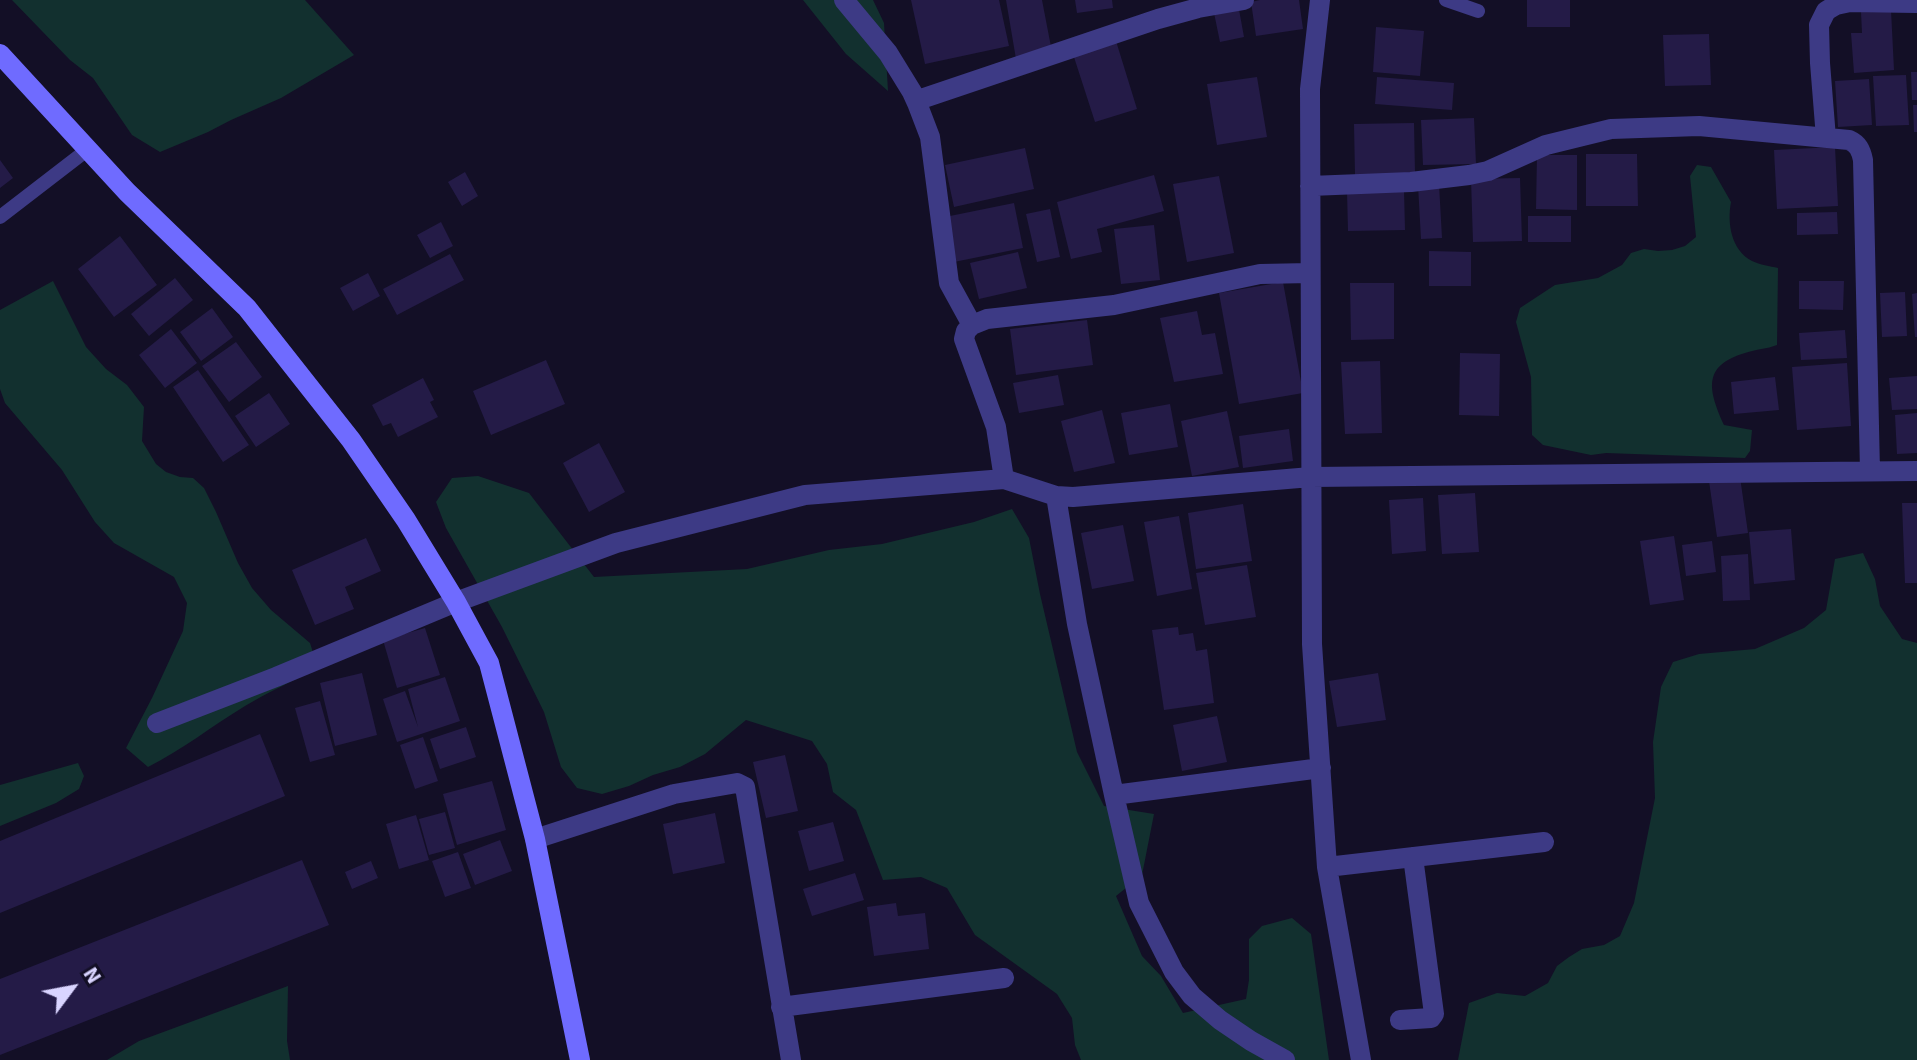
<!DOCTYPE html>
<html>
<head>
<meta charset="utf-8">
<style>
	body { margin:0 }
	#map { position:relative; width:1917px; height:1060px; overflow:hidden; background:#130f26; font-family:"Source Sans 3",sans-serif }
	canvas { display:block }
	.north { position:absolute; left:32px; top:948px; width:80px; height:80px; -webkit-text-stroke:6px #130f26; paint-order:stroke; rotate:58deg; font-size:22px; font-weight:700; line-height:32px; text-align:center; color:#d9d4ff }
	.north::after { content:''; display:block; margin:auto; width:28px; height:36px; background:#d9d4ff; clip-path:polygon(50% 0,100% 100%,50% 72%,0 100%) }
</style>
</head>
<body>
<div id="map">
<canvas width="1917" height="1060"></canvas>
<div class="north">N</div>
</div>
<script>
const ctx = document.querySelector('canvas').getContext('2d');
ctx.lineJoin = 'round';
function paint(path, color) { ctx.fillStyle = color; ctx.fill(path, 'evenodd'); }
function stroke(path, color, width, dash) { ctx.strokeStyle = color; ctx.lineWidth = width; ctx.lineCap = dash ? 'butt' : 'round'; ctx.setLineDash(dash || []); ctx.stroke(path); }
const green = new Path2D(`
	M12 0H305L354 55 281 98 231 120 208 132 160 152 132 135 93 78 70 60Z
	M803 0H873L884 23 888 91 846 54Z
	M1697 165 1711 167 1731 202C1727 223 1731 250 1752 261 1760 265 1770 266 1778 268L1777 345C1767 349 1756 349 1745 353 1701 366 1709 391 1724 425L1752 430 1750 451 1745 458 1606 453 1591 455 1543 445 1532 435 1531 377 1516 322 1520 308 1555 285 1598 278 1622 265 1631 253 1644 249 1658 251 1672 250 1685 246 1696 237 1690 176Z
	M53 281 86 347 106 369 127 385 144 407 142 441 156 464 166 472 180 477 193 478 204 488 216 512 238 563 252 588 271 610 310 643 318 668C293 681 268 692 245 706 212 726 182 750 148 767L126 748 152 698 183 631 187 603 174 577 114 543 95 522 62 470 5 403 0 389V310Z
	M478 476 529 493 594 577 747 569 829 550 882 544 974 522 1012 509 1029 538 1040 594 1077 752 1104 806 1154 814 1142 875 1116 896 1142 956 1161 976 1183 1013 1246 999 1249 980V939L1262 926 1292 918 1311 934 1329 1060H1081L1075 1045 1072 1018 1057 994 975 935 947 888 921 877 883 880 856 810 833 792 827 764 812 741 746 720 705 754 680 767 653 775 629 786 602 794 577 788 561 767 544 712 502 627 446 528 436 502 452 478Z
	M1863 553 1875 579 1880 606 1902 639 1917 643V1060H1458L1469 1003 1497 993 1525 996 1548 983 1557 966 1569 957 1582 949 1604 945 1620 936 1634 903 1655 798 1653 742 1661 687 1673 662 1699 654 1755 649 1804 628 1826 610 1835 559Z
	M78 763 84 776 79 789 56 803 0 826V785Z
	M288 986 287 1041 290 1060H107L139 1041Z`);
const building = new Path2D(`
	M911 0H999L1009 46 925 64Z
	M1006 0H1042L1052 52 1016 59Z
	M1075 0H1112L1113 8 1077 13Z
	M1260 0H1299L1303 29 1256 36 1251 2Z
	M1527 0H1570V27H1527Z
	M1238 4 1244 37 1220 42 1213 8Z
	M1891 10 1894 70 1854 73 1851 33H1862L1861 12Z
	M1376 27 1424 31 1420 76 1373 72Z
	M1709 34 1711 85 1665 86 1663 35Z
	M1116 41 1137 109 1095 122 1073 54Z
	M1911 72H1917V100H1912Z
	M1906 75 1909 125 1876 126 1873 76Z
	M1257 77 1267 137 1217 145 1207 84Z
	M1377 77 1454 83 1452 110 1375 104Z
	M1869 79 1872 125 1838 127 1835 81Z
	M1913 105H1917V132H1914Z
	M1474 118 1476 164 1423 165 1421 120Z
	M1414 123 1415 173 1355 175 1354 124Z
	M1835 147 1838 206 1777 209 1774 150Z
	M1025 148 1034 189 954 207 945 165Z
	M1586 154H1637L1638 206H1586Z
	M1537 155H1577V210L1536 209Z
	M0 160 13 178 0 188Z
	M465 172 478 196 462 206 448 182Z
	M1154 175 1164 211 1097 229 1102 252 1071 259 1057 202Z
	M1219 176 1234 253 1187 262 1173 184Z
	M1520 178 1522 241 1473 242 1471 179Z
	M1439 184 1442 238 1421 239 1418 185Z
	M1404 190 1405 230 1348 231 1347 191Z
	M1014 203 1023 248 954 262 945 217Z
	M1050 209 1060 257 1037 262 1026 214Z
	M1837 212 1838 234 1797 235V213Z
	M1528 216H1571V242H1528Z
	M441 222 453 246 430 258 417 235Z
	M1154 225 1160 280 1121 284 1114 229Z
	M120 236 157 285 114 317 78 269Z
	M1429 251 1471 252V286H1429Z
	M1018 252 1027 288 979 299 970 263Z
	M450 254 464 280 397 315 383 289Z
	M368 273 380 296 353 311 340 288Z
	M175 278 193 300 149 336 131 314Z
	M1799 281H1844L1843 310 1799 309Z
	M1283 282 1303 393 1239 404 1219 293Z
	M1350 283H1394V339L1351 340Z
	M1905 292 1907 336 1882 337 1880 293Z
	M1917 293V337H1915L1912 294Z
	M212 308 233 337 201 361 180 332Z
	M1197 311 1202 335 1215 333 1223 374 1174 382 1160 318Z
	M1087 320 1093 365 1016 375 1010 329Z
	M171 329 197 363 165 388 139 355Z
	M1845 330 1847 358 1801 360 1799 333Z
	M236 342 262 377 229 402 202 366Z
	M1460 353 1500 354 1499 416 1459 415Z
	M546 360 565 404 491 435 473 391Z
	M1380 361 1382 433 1345 434 1341 362Z
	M1847 363 1851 426 1797 430 1792 367Z
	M198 370 249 445 223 462 173 387Z
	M1058 375 1064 405 1019 413 1013 383Z
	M1917 376V409L1892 410 1889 378Z
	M1775 377 1779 410 1734 414 1731 382Z
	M423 378 434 400 430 402 438 417 398 437 391 423 383 426 372 405Z
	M269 393 290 424 256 447 235 416Z
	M1170 404 1178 447 1129 455 1121 413Z
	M1102 410 1115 463 1074 472 1061 421Z
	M1227 411 1239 467 1192 476 1181 421Z
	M1917 413V453L1897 454 1895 415Z
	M1289 429 1293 461 1243 468 1239 436Z
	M599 443 625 492 589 512 563 463Z
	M1740 477 1748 533 1717 537 1709 481Z
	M1475 493 1479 552 1442 554 1438 495Z
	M1423 498 1426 551 1392 554 1389 500Z
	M1902 503H1917V583H1905Z
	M1243 504 1252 561 1196 569 1188 513Z
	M1179 516 1192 589 1157 596 1144 522Z
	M1123 525 1134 581 1092 589 1081 533Z
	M1791 529 1795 580 1754 584 1749 532Z
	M1674 536 1684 600 1650 605 1640 541Z
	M366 538 381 571 345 587 354 609 315 625 292 570Z
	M1712 541 1716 572 1686 576 1682 545Z
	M1748 554 1750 600 1723 601 1721 556Z
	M1247 565 1256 617 1205 625 1196 573Z
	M1178 627 1179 635 1193 633 1196 651 1207 649 1214 703 1164 710 1152 630Z
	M425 628 440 675 397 688 383 640Z
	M362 673 377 735 335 746 320 683Z
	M1378 673 1386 720 1337 727 1329 681Z
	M445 677 460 721 397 742 383 699 405 691 418 727 408 689Z
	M320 701 335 755 310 762 295 708Z
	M1217 716 1227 762 1182 771 1173 725Z
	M466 727 476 757 440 769 430 739Z
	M260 734 285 796 0 913V841Z
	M423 737 438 781 415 789 400 745Z
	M785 755 798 811 766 818 753 762Z
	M492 781 506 830 457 845 443 794Z
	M445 812 455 848 429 855 419 819Z
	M715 813 725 863 673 874 663 824Z
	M416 815 429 860 399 869 386 824Z
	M833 822 844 861 809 871 798 831Z
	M500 840 512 871 475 885 463 854Z
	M458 852 471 888 445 897 432 861Z
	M302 860 329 925 0 1055V979Z
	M371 861 378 878 352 889 345 872Z
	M855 873 864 900 812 916 803 889Z
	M896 903 898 916 925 913 929 949 874 956 867 907Z`);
const lane = new Path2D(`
	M1446 0 1478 11
	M0 217 87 150`);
const street = new Path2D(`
	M844 0 888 53 912 92 917 103 930 137 949 283 972 325 987 319 1114 305 1260 274 1310 273
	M1320 0 1310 89 1312 644 1327 867 1361 1060
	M917 103 924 98 1158 19 1198 8 1244 0
	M1826 138 1820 63 1819 25 1826 11 1836 5 1850 2 1917 3
	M1310 186 1411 182 1469 175 1488 171 1546 145 1611 129 1699 126 1849 140C1858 144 1861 150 1863 160L1870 471
	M972 325 966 331 964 339 996 427 1004 479
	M1056 496 1077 624 1114 795 1321 768
	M157 723 276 677 456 602 616 543 805 495 1004 479 1056 496 1073 497 1311 477 1917 471
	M1114 795 1139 903 1174 972 1192 996 1220 1020 1251 1041 1285 1060
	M535 839 674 794 737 783 745 787 791 1060
	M1327 867 1544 842
	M781 1007 1004 978
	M1400 1020 1431 1018 1434 1014 1413 857`);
const secondary = new Path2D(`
	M0 54 127 192 247 308 351 440 406 520 456 602 489 663 535 839 580 1060`);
paint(green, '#12302f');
paint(building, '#241b47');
stroke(lane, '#3d3a85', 14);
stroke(street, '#3d3a85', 20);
stroke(secondary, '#6f6bff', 20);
</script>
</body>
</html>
